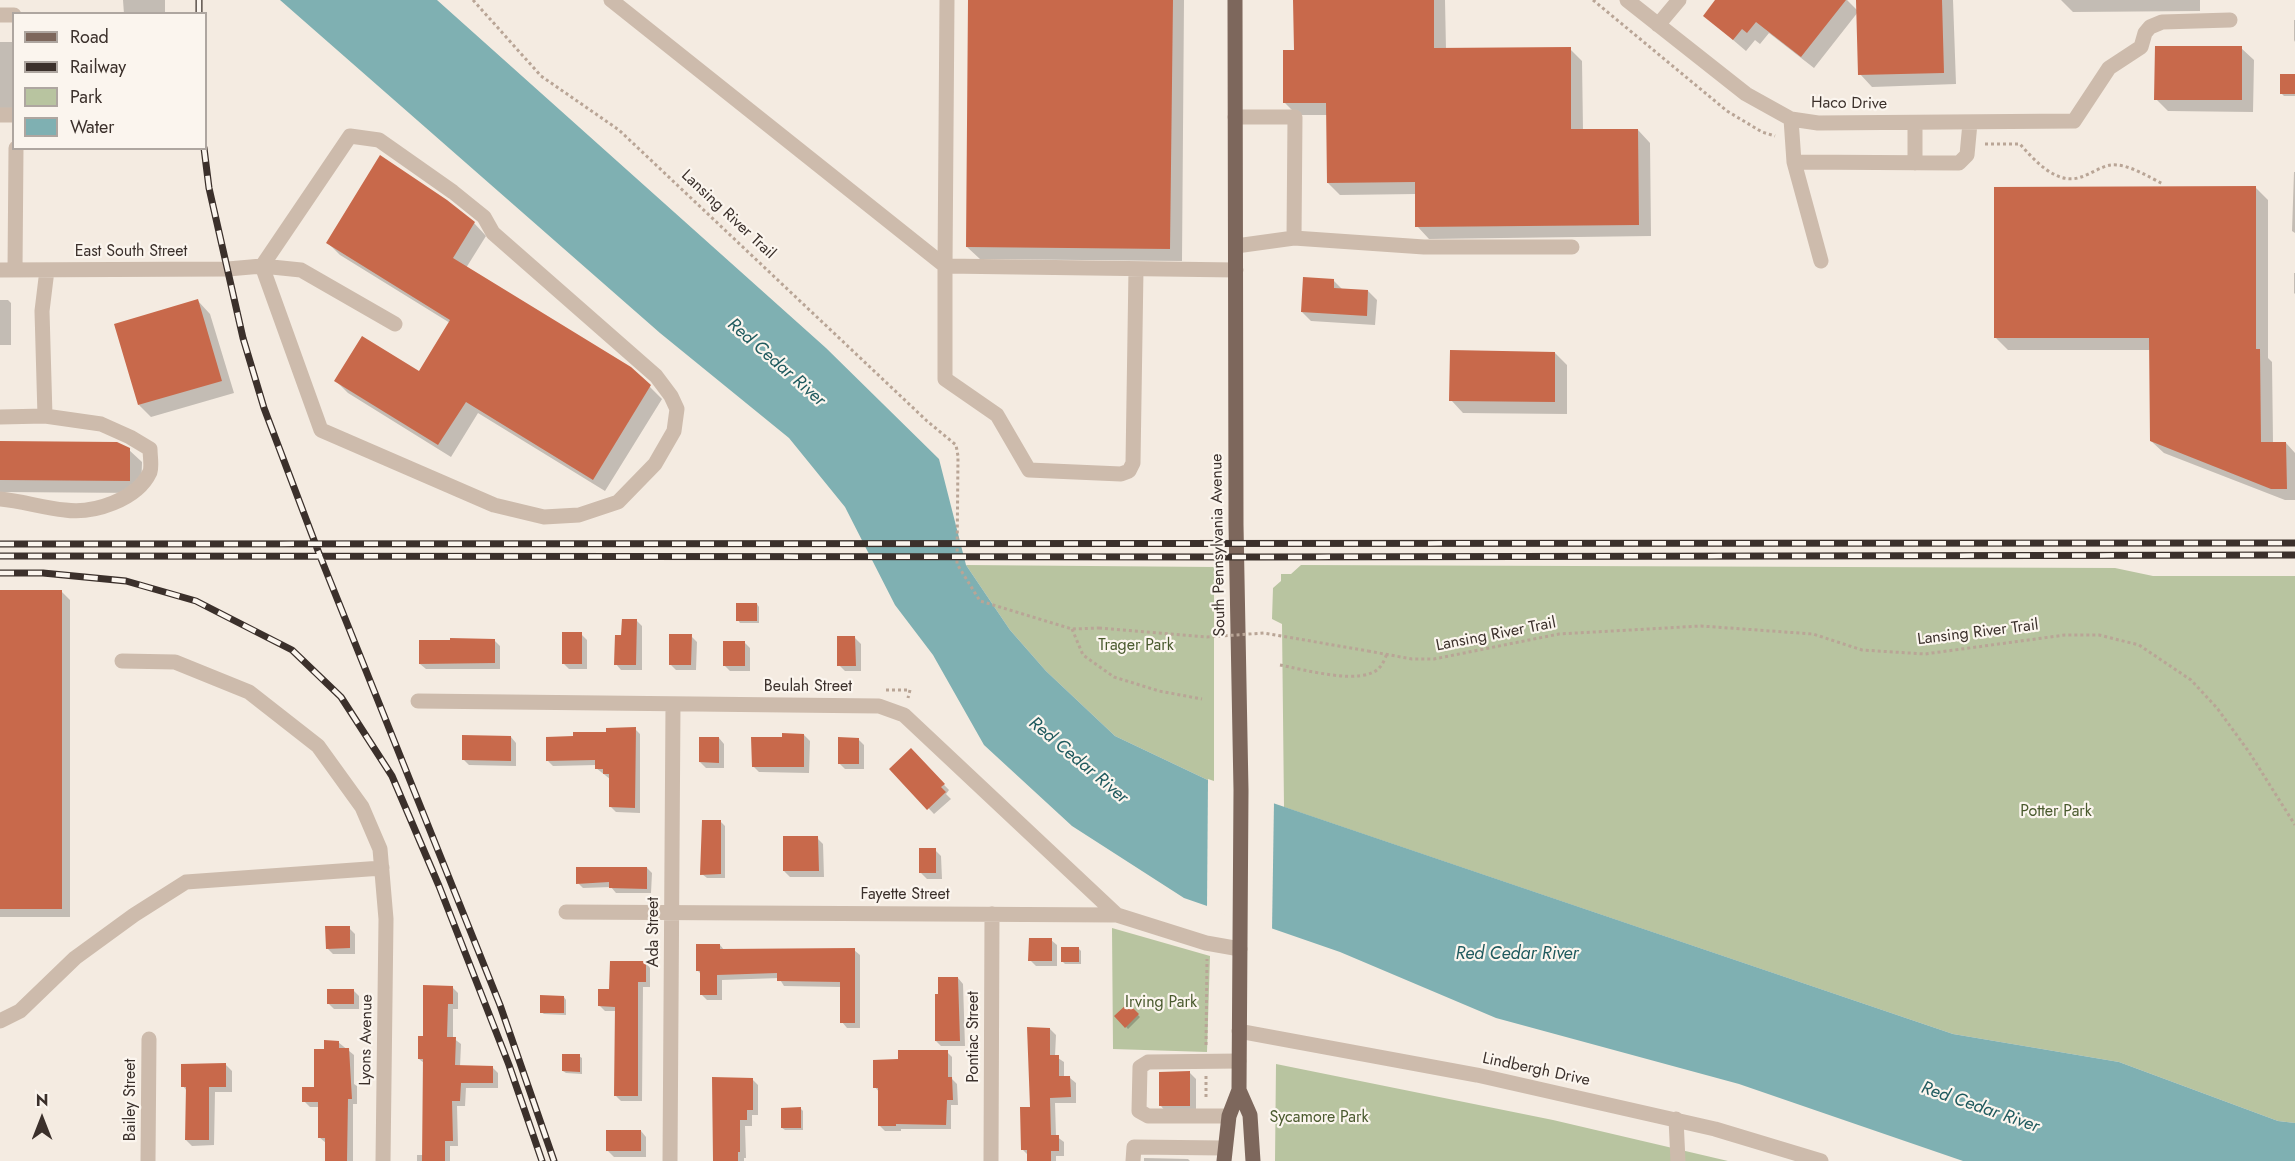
<!DOCTYPE html>
<html>
<head>
<meta charset="utf-8">
<style>
	body { margin:0 }
	#map { position:relative; width:2295px; height:1161px; overflow:hidden; background:#f4ebe1; font-family:Jost,sans-serif }
	canvas { display:block }
	.legend { position:absolute; left:12px; top:12px; width:195px; height:138px; box-sizing:border-box; background:#fbf5ee; border:2px solid #aea6a0; margin:0; padding:8px 10px; list-style:none; font-size:18px; color:#3b302b }
	.legend li { display:flex; align-items:center; gap:12px; height:30px }
	.legend b { width:30px; border:2px solid #aea6a0 }
	.north { position:absolute; left:12px; top:1089px; width:60px; height:60px; -webkit-text-stroke:4px #fbf5ee; paint-order:stroke; rotate:0deg; font-size:16px; font-weight:700; line-height:24px; text-align:center; color:#3b302b }
	.north::after { content:''; display:block; margin:auto; width:21px; height:27px; background:#3b302b; clip-path:polygon(50% 0,100% 100%,50% 72%,0 100%) }
</style>
</head>
<body>
<div id="map">
<canvas width="2295" height="1161"></canvas>
<ul class="legend">
<li><b style="height:8px;background:#7d675c"></b>Road</li>
<li><b style="height:8px;background:#3b302b"></b>Railway</li>
<li><b style="height:16px;background:#b8c4a0"></b>Park</li>
<li><b style="height:16px;background:#7fb0b2"></b>Water</li>
</ul>
<div class="north">N</div>
</div>
<script>
const ctx = document.querySelector('canvas').getContext('2d');
ctx.lineJoin = 'round';
function paint(path, color) { ctx.fillStyle = color; ctx.fill(path, 'evenodd'); }
function stroke(path, color, width, dash) { ctx.strokeStyle = color; ctx.lineWidth = width; ctx.lineCap = dash ? 'butt' : 'round'; ctx.setLineDash(dash || []); ctx.stroke(path); }
function write(font, color, halo, rows, align = 'center') {
  ctx.font = font + ' Jost,sans-serif'; ctx.lineWidth = 4.5; ctx.setLineDash([]); ctx.textBaseline = 'middle'; ctx.strokeStyle = halo; ctx.fillStyle = color; for (const [text, x, y, turn = 0] of rows) {
    ctx.save(); ctx.translate(x, y); ctx.rotate((+turn || 0) * Math.PI / 180); ctx.textAlign = isNaN(turn) ? turn : align; if (halo) ctx.strokeText(text, 0, 0); ctx.fillText(text, 0, 0); ctx.restore();
  }
}
const green = new Path2D(`
	M966 565 1214 567V783L1115 736 1046 671 1010 630Z
	M1301 565 2115 568 2153 576H2295V1123L2278 1121 2119 1062 1953 1034 1284 807 1282 624 1272 619 1273 588 1281 581V574H1291Z
	M1112 928 1210 956 1207 1052 1113 1049Z
	M1276 1064 1553 1120 1728 1161H1275Z`);
const water = new Path2D(`
	M280 0H437L826 348 939 459 966 565 1010 630 1046 671 1115 736 1214 783 1953 1034 2119 1062 2278 1121 2295 1123V1161H1963L1739 1084 1496 1018 1340 952 1184 898 1072 826 984 745 933 655 895 605 845 507 789 438 660 333Z`);
const pier = new Path2D(`
	M1208 779 1274 801 1272 931 1207 909Z`);
const shadow = new Path2D(`
	M123 0H165V14H124Z
	M1104 0H1184L1182 261 980 259 967 247Z
	M1295 0H1445L1446 50 1570 49 1582 61 1583 131 1638 130 1650 143 1651 236 1429 239 1417 226 1416 194 1340 195 1328 183V115H1297L1285 103 1295 51Z
	M1717 0H1847L1858 11V0H1953L1956 84 1872 87 1860 74 1858 12 1814 68 1769 33 1760 44 1755 40 1746 51 1705 16Z
	M2061 0H2200V11L2073 12Z
	M2294 20H2295V42L2294 40Z
	M0 42H14V113H0Z
	M2241 48 2254 60 2253 112 2168 111 2156 99Z
	M2295 76V96H2284L2281 93Z
	M2294 172H2295V233L2292 231Z
	M2255 187 2268 200V358L2272 362 2273 443H2286L2295 453V500H2285L2164 453 2151 441V350H2008L1996 338Z
	M474 223 486 236 466 268 650 387 662 399 605 491 478 413 451 457 348 393 336 381 419 373 450 323 340 255 328 243Z
	M2294 273H2295V294L2294 293Z
	M1334 281 1343 290 1368 291 1377 300 1375 325 1311 321 1302 312Z
	M0 300H8L11 303V345H0Z
	M198 301 210 314 234 393 151 417 139 405Z
	M1555 353 1567 365V414L1463 413 1451 400Z
	M0 443 129 450 142 462 141 493 0 492Z
	M0 591H61L70 600V917H0Z
	M757 604 759 607V623H740L738 620Z
	M637 621 642 626V670H621L616 664 623 637Z
	M581 634 587 640V669H569L564 664Z
	M691 636 697 642 696 670H676L670 664Z
	M855 638 861 644V671H845L839 665Z
	M494 640 500 646V669H426L420 664Z
	M744 642 750 648V671H730L724 665Z
	M635 729 640 734V813L616 812 610 806V779L596 768V765L553 766 548 761 607 733Z
	M804 735 810 741 809 773 759 772 753 766 784 738Z
	M511 737 516 743V766L469 765 463 759Z
	M719 738 724 744V768H706L700 762Z
	M858 739 864 745V769H845L839 763Z
	M910 750 949 790 946 794 951 799 934 814 891 769Z
	M720 821 725 826V878H707L702 874Z
	M817 838 823 844 824 877H790L784 871Z
	M935 850 941 856 942 879H927L921 873Z
	M647 868 652 873 651 893H616L611 887 583 888 578 883Z
	M349 928 355 934V954H333L327 948Z
	M1051 940 1057 945V966H1036L1030 960Z
	M720 945 725 951 854 950 860 955V1028H847L842 1022 841 987 784 986 779 978 722 980V1000H707L701 994V974L698 971Z
	M1079 949 1081 951V964H1065L1062 961Z
	M645 962 650 968V987H643L642 1101H621L616 1096V1011H605L600 1006 611 991Z
	M958 978 963 984 965 1046H941L936 1041Z
	M452 987 458 993V1009H453V1038L461 1044 460 1067H492L498 1073V1088H466L465 1106H457L458 1146H450V1161H417V1155H423L424 1063 419 1059 424 1038Z
	M353 990 359 996V1009H334L328 1003Z
	M564 997 566 1000V1015L544 1014 541 1012Z
	M1128 1005 1140 1017 1128 1029 1116 1016Z
	M1050 1029 1056 1035 1055 1056 1064 1062V1078H1070L1076 1083V1103H1055L1056 1136 1064 1142V1156H1056V1161H1028V1155L1022 1149Z
	M338 1042 354 1055V1084L357 1086V1104H353V1161H326V1143L319 1137V1107H310L304 1101 315 1089 326 1051Z
	M947 1052 952 1057V1079L957 1084 958 1105H951V1129H901V1131H885L880 1126V1093L875 1087 899 1061Z
	M579 1056 582 1058V1074L566 1073 563 1071Z
	M226 1065 232 1071V1092H215L214 1145 192 1146 186 1140 187 1091 183 1086Z
	M1190 1073 1196 1079V1112H1166L1161 1106Z
	M752 1079 758 1085V1115H752V1126H745L746 1158H744V1161H714Z
	M801 1109 803 1111V1130H785L782 1128Z
	M641 1131 646 1137V1157H614L608 1151Z
	M1144 1158 1188 1159 1190 1161H1144Z`);
const building = new Path2D(`
	M968 0H1173L1170 249 966 247Z
	M1293 0H1434V48L1571 47V129H1638L1639 225 1415 227V182L1327 183 1326 103H1283V50H1294Z
	M1715 0H1846L1801 57 1756 22 1747 33 1742 29 1733 40 1703 16Z
	M1856 0H1942L1944 73 1858 75Z
	M2155 46H2242V100H2154Z
	M2280 74H2295V94H2280Z
	M380 155 447 200 475 222 453 258 631 367 651 385 593 480 466 402 438 445 334 381 362 336 419 371 450 320 326 243Z
	M2256 186V349H2260L2261 442H2286L2287 489H2271L2150 441 2149 338H1994V187Z
	M1303 277 1334 279V288L1368 290 1367 316 1301 312Z
	M198 299 222 381 138 405 114 324Z
	M1450 350 1555 352V402L1449 401Z
	M0 441 117 442 130 448V481L0 480Z
	M0 590H62V909H0Z
	M736 603H757V621H736Z
	M622 619H637L636 665H614L615 635H621Z
	M562 632H582V664H562Z
	M669 634H692L691 665H669Z
	M837 636H855L856 666H837Z
	M450 638 495 639V663L419 664V640H450Z
	M723 641H745V666H723Z
	M636 727 635 808 609 807V774H603V769H595V760L546 761V737L573 736V732H606V728Z
	M782 733 804 734V767H752L751 737H782Z
	M462 735 511 736V761L462 760Z
	M699 737H719V763L699 762Z
	M838 737 859 738V764H838Z
	M911 748 945 784 941 787 946 792 927 810 889 769Z
	M702 820H721V874L700 875Z
	M783 836H818L819 871H783Z
	M919 848H936V873H919Z
	M576 867H647V889L609 888V882L576 884Z
	M325 926H350V948L326 949Z
	M1029 938H1052V961H1028Z
	M696 944H720V949L855 948V1023H840V982L777 981V973L717 975V995H700V971H696Z
	M1061 947H1079V962H1061Z
	M610 961H646V982H638V1096H614L615 1007 598 1006V989H609Z
	M938 977H958L960 1041H935V994H938Z
	M423 985 453 986V1004H448L447 1037H456L455 1065 493 1066V1083H461L460 1101H452L453 1141H445V1161H422L423 1059H418V1036H423Z
	M327 989H354V1004H327Z
	M540 995 564 996V1013H540Z
	M1128 1003 1139 1014 1125 1028 1114 1016Z
	M1027 1027 1050 1028V1055H1059V1076H1070L1071 1097 1050 1098 1051 1135H1059V1151H1051V1161H1027V1150H1021L1020 1107H1030Z
	M324 1040 339 1041V1048H349L352 1099H348L347 1161H325V1138H318V1102H302V1087H314V1049H324Z
	M898 1050H948V1077H952L953 1100H947L946 1125 896 1124V1126H878V1088H873V1060L898 1059Z
	M562 1054H580V1072L562 1071Z
	M226 1063V1087H209V1140H185L186 1087H181V1064Z
	M1190 1071V1106H1159V1072Z
	M712 1077 753 1078V1110H747V1120H740V1152H738V1161H713Z
	M801 1107V1128H781V1108Z
	M606 1130H641V1151H606Z`);
const path = new Path2D(`
	M473 0 541 76 619 130 927 421 956 445 958 456 957 564 980 601 1072 629 1099 628
	M1593 0 1727 111 1762 132 1775 136
	M1985 144H2020C2034 160 2057 186 2081 177 2091 174 2102 166 2111 165 2127 163 2149 177 2163 184
	M1072 629 1083 655 1114 677 1159 691 1202 699
	M1368 651 1412 659H1434L1559 634 1701 626 1813 634 1862 650 1925 654 2065 635H2099L2139 645 2191 680 2217 708 2249 752 2295 825
	M1280 665C1302 669 1364 687 1380 667 1383 664 1385 658 1387 654
	M886 690H910L908 698
	M1206 1045 1207 959
	M1206 1076V1099`);
const minor = new Path2D(`
	M611 0 945 266V379L997 415 1029 470 1121 474 1129 471 1133 463 1136 269
	M947 0 945 266 1236 270
	M1627 0 1746 94 1791 119 1818 123 2074 121 2109 68 2141 47 2145 33 2150 27 2162 22 2230 20
	M0 15H14
	M1658 25 1679 0
	M0 115H14
	M1235 117H1295L1294 238
	M1791 119 1794 162 1821 261
	M1915 123V163
	M350 136 379 140 453 192 484 217 493 233 656 376 671 396 677 409 674 431 655 464 618 502 579 515 544 517 494 505 321 430 262 266Z
	M1794 162 1959 163 1967 155 1970 123
	M1236 246 1294 238 1424 247H1572
	M0 270 228 269 262 266 301 270 395 324
	M15 270 16 148
	M0 417 45 416
	M0 499C22 501 43 508 65 510 93 514 137 500 150 472 152 466 150 456 150 449L130 437 101 424 45 416 42 311 47 270
	M122 661 175 662 249 692 318 746 362 807 380 849 386 919 383 1161
	M418 701 879 706 904 715 1117 915
	M566 912 1117 915 1206 943 1240 949
	M0 1021 20 1011 75 958 134 915 186 882 382 868
	M1239 1031 1477 1075 1715 1129 1821 1161
	M1229 1116H1148L1139 1111 1140 1067 1148 1062 1239 1061
	M1676 1119 1678 1161
	M148 1161 149 1039
	M670 1161 673 704
	M991 1161 992 914
	M1133 1161 1134 1147 1224 1148`);
const major = new Path2D(`
	M1235 0 1236 525 1241 790 1239 1090 1250 1115 1253 1161
	M1224 1161 1229 1116 1239 1090`);
const rail = new Path2D(`
	M199 0V14
	M204 148 209 188 243 338 264 408 320 556 500 1005 554 1161
	M0 544 2295 543
	M0 556 1260 557 2295 555
	M0 573H43L126 581 196 601 292 650 341 697 392 776 439 886 509 1065 542 1161`);
const pathBridge = new Path2D(`
	M1099 628 1207 637 1264 633 1368 651`);
const streetNames = [
	["Haco Drive",1849,104,1],
	["Lansing River Trail",728,215,43],
	["East South Street",131,252],
	["South Pennsylvania Avenue",1219,545,-91],
	["Lansing River Trail",1978,633,-7],
	["Lansing River Trail",1496,635,-11],
	["Beulah Street",808,687],
	["Fayette Street",905,895],
	["Ada Street",654,932,-90],
	["Pontiac Street",974,1037,-90],
	["Lyons Avenue",367,1040,-89],
	["Lindbergh Drive",1536,1070,12],
	["Bailey Street",131,1100,-90]
];
const parkNames = [
	["Trager Park",1136,646],
	["Potter Park",2056,812],
	["Irving Park",1161,1003],
	["Sycamore Park",1319,1118]
];
const waterNames = [
	["Red Cedar River",776,363,41],
	["Red Cedar River",1078,761,40],
	["Red Cedar River",1517,955],
	["Red Cedar River",1980,1108,19]
];
paint(green, '#b8c4a0');
paint(water, '#7fb0b2');
paint(pier, '#f4ebe1');
paint(shadow, '#0003');
paint(building, '#c8694b');
stroke(path, '#b9a596', 3, [3, 3]);
stroke(minor, '#cdbbac', 15);
stroke(major, '#7d675c', 15);
stroke(rail, '#3b302b', 7);
stroke(rail, '#fbf5ee', 4.5, [14]);
stroke(pathBridge, '#b9a596', 3, [3, 3]);
write('16px', '#3b302b', '#fbf5ee', streetNames);
write('16px', '#4a5a2e', '#fbf5ee', parkNames);
write('italic 18px', '#1f5a5e', '#fbf5ee', waterNames);
</script>
</body>
</html>
